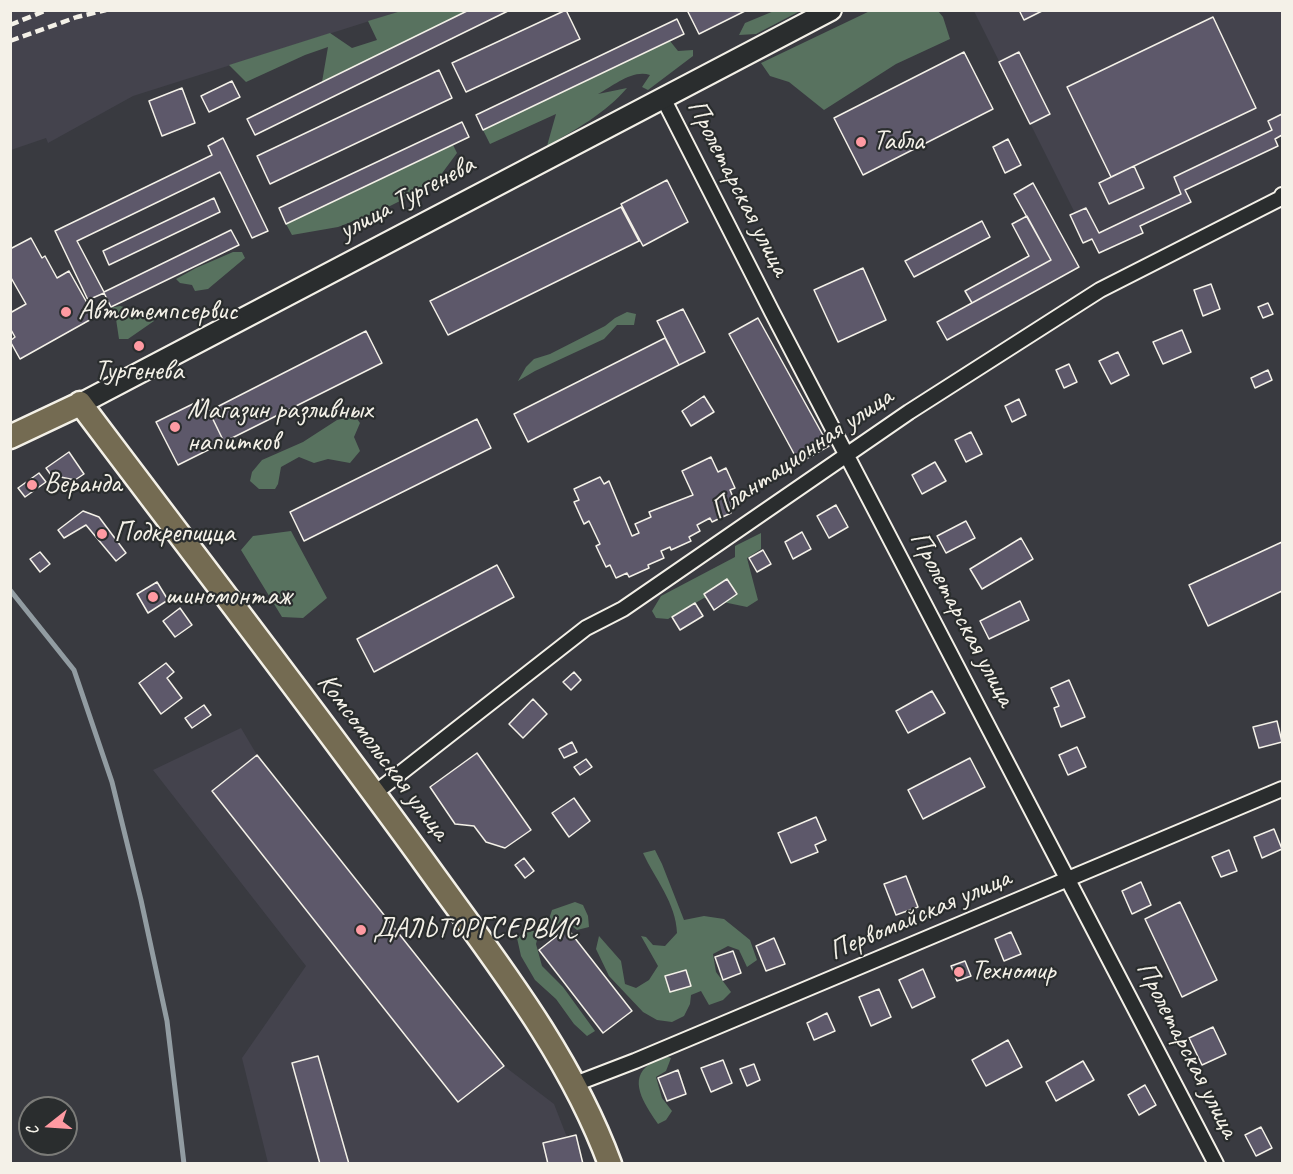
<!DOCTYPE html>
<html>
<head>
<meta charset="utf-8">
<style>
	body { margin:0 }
	#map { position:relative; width:1293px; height:1174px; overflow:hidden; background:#393a40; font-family:Caveat,sans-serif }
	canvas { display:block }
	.frame { position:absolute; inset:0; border:12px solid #f4f1e8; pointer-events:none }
	.north { position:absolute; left:18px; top:1096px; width:60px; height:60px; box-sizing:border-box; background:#2a2d2e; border:2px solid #7b7b78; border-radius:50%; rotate:253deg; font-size:16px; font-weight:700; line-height:24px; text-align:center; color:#f4f1e8 }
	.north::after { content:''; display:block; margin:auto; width:21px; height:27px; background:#ff9aa2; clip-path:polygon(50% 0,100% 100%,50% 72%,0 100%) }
</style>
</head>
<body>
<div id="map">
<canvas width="1293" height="1174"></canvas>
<div class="frame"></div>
<div class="north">С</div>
</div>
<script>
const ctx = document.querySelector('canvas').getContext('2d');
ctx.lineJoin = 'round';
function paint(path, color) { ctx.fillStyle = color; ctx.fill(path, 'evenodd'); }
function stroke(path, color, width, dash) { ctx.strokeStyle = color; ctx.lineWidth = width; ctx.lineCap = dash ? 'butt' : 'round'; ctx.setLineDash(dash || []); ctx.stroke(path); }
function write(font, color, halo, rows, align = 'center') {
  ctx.font = font + ' Caveat,sans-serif'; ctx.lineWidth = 4.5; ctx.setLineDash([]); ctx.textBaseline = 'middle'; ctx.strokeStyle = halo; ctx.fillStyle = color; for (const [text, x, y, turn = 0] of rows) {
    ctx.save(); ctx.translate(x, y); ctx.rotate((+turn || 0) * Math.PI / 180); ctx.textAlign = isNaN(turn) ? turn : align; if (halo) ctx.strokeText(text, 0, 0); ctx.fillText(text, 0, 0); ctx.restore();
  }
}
const built = new Path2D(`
	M15 10H401V11L133 96 48 143 46 138 11 150 10 13Z
	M974 11H1282V114L1268 121 1272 130 1174 177 1181 194 1099 233 1087 208 1075 213Z
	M241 728 257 755 504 1066 554 1104 577 1163H268L242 1058 306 966 153 770Z`);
const green = new Path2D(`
	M872 10 938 11 943 17 950 39 896 64 824 110 789 82 770 76 761 63Z
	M401 11H469L322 82 328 47 305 55 246 82 229 65 330 33 352 48 377 40 368 21Z
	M774 11H800L756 34 739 35 745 23Z
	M670 41 678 51 693 50V56L648 90 642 87 650 75C633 69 613 86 598 94L627 88C606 113 575 130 547 146L556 114 490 144 483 130Z
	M453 145 457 153 434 184 382 210 338 227 292 235 286 224Z
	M233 252H242L245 258 208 289 195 291 192 285 180 283 176 279 196 268Z
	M120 306 144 312 154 321 128 339H119L116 319H107L104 309Z
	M627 312 636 314 634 325H617L604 339 535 371 518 381 526 367 534 359 550 354 605 326 615 318Z
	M355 416 360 423 354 437 360 451 350 463 328 459 314 463 299 457 281 467 278 484 275 489H259L250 481 252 472 262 460 303 442 337 420Z
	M291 531 327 598 303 618 282 617 241 550 253 536Z
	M761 533V549L747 558 758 600 747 607 704 598 668 619 656 618 652 611 661 596 735 557V546Z
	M655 850 662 864 684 920 704 916 724 919 750 940 757 960 747 967 739 950 728 946 713 954 716 972 731 992 723 1000 709 1005 701 991 691 995 690 1004 684 1016 672 1022 657 1020 643 1012 609 976 596 949 599 936 621 961 625 984 636 988 649 980 658 966 641 936 646 937 653 945 665 946 677 933C676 903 655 879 643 853Z
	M575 902 583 905 588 916 589 927 577 930 568 923 557 931 548 922 552 910Z
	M527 930 539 932 536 944 542 966 563 987 595 1031 587 1036 574 1024 556 999 535 980 521 956 517 938Z
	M662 1055 671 1058 666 1071 656 1077 662 1098 672 1111 666 1120 658 1124C648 1109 628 1083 646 1067 650 1063 656 1059 662 1055Z`);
const stream = new Path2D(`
	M10 590 74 670 112 782 141 900 167 1021 184 1164`);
const building = new Path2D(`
	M469 10H510L255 135 247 119Z
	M566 10 580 39 466 92 452 63Z
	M687 10H747L699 34Z
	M1019 10H1044L1024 20Z
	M1213 17 1256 108 1111 177 1067 87Z
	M677 19 684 34 483 130 476 115Z
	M964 52 993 109 863 175 834 118Z
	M1019 52 1050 114 1030 124 999 62Z
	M439 70 452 98 270 184 257 156Z
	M232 81 240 97 209 112 201 96Z
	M182 88 195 123 162 136 149 101Z
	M1282 114V135L1275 139 1278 146 1185 190 1191 202 1140 226 1143 233 1099 253 1092 239 1083 243 1070 215 1086 208 1099 233 1181 194 1174 177 1272 130 1268 121Z
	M462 122 469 137 286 224 279 208Z
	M223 138 268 231 252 238 220 172 77 241 104 292 231 230 239 245 111 307 104 293 88 300 55 231 212 155 208 146Z
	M1008 139 1021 165 1005 173 993 147Z
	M1134 166 1144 188 1109 204 1099 183Z
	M667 180 688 222 643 246 621 204Z
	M1033 183 1079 267 947 340 937 322 1051 260 1014 194Z
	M214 198 220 212 109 265 103 251Z
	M621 207 639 241 448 335 430 301Z
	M1027 216 1051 260 972 303 965 291 1029 256 1012 224Z
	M982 221 990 237 914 277 905 261Z
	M31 238 42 258 45 256 57 278 69 271 95 317 20 359 10 341 15 337 10 328V313L26 304 10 276V249Z
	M863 268 886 320 838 342 814 290Z
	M1211 284 1220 309 1203 316 1194 290Z
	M1268 303 1273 314 1263 318 1258 307Z
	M683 309 705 352 679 365 657 321Z
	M758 318 829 446 799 463 729 334Z
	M1182 330 1191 352 1163 364 1153 342Z
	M366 331 382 363 224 442 209 411Z
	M665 338 679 365 528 442 514 414Z
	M1118 352 1129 375 1111 384 1099 361Z
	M1069 364 1077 382 1064 388 1056 370Z
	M1268 370 1272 380 1255 388 1251 378Z
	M704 396 714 412 691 426 682 411Z
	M203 399 224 442 178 465 156 422Z
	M1019 399 1026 415 1012 422 1005 406Z
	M477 419 491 448 304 541 290 512Z
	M971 432 982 454 966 462 955 440Z
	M69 452 84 474 75 480 51 475 46 468Z
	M711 457 718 472 726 468 735 488 730 490 736 504 728 508 731 513 712 522 710 518 697 525 700 531 689 537 691 541 671 550 670 547 661 551 664 558 648 565 649 568 629 577 627 573 616 578 610 565 606 567 596 546 600 544 589 521 584 524 574 502 579 500 574 489 600 477 604 484 609 481 632 536 639 533 635 524 651 517 649 512 693 495 682 471Z
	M935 462 946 481 922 494 912 475Z
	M39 473 46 482 25 497 18 488Z
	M836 505 848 527 829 538 817 516Z
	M83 511 99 517 126 553 116 561 86 525 64 538 58 530Z
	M966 521 975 538 946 553 937 536Z
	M802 532 811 549 793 559 785 542Z
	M1021 538 1033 559 982 589 970 569Z
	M1282 542V591L1208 626 1189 585Z
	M763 550 771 564 757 572 749 558Z
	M40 552 50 564 40 572 30 559Z
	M497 565 514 597 374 672 357 639Z
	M727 579 737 594 714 610 704 594Z
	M157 582 168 600 148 613 137 594Z
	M1020 601 1029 620 989 639 980 621Z
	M695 603 703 616 680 630 672 617Z
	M180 608 192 625 175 637 163 621Z
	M166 663 174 672 167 678 182 698 161 714 139 683Z
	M574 672 581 680 571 690 563 682Z
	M1069 680 1085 717 1061 727 1054 708 1059 706 1051 688Z
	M932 691 945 713 908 733 896 711Z
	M533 699 547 714 523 738 509 724Z
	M204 705 211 715 192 728 185 718Z
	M1277 721 1282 742 1259 748 1253 727Z
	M572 742 577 752 564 758 559 749Z
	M1077 747 1086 767 1068 775 1059 755Z
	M477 753 531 830 505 848 486 842 474 826 455 824 430 787Z
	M257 755 504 1066 458 1102 212 791Z
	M970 758 985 787 923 819 908 790Z
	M586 759 592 767 580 775 574 767Z
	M574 798 590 821 569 837 552 813Z
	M816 817 826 840 815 845 818 852 791 863 778 833Z
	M1274 829 1282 849 1262 858 1254 837Z
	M1229 850 1237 871 1221 877 1212 857Z
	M524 858 534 871 525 878 515 865Z
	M906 876 918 907 896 915 884 884Z
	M1141 882 1151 905 1132 914 1122 891Z
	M1180 902 1217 980 1182 997 1145 919Z
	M567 928 632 1011 603 1033 539 950Z
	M1011 932 1021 954 1004 961 995 939Z
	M774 938 785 964 766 971 756 946Z
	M733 951 741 973 723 980 715 957Z
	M965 961 971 976 957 981 951 966Z
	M923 969 935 997 912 1008 899 980Z
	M686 970 691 986 670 992 665 976Z
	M879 989 891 1017 871 1026 859 997Z
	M827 1013 835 1031 814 1040 807 1023Z
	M1213 1027 1226 1054 1202 1065 1189 1038Z
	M1008 1040 1022 1067 986 1086 972 1060Z
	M318 1056 349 1164H320L292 1063Z
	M723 1060 732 1083 711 1092 701 1068Z
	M1083 1061 1094 1080 1056 1101 1046 1082Z
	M754 1064 760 1080 747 1086 740 1069Z
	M678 1070 686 1094 667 1101 658 1078Z
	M1145 1085 1156 1105 1139 1115 1128 1095Z
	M1261 1127 1272 1148 1256 1156 1245 1135Z
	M576 1135 583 1164H548L543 1143Z`);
const street = new Path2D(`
	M663 98 772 312 1216 1164
	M375 793 586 628 623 609 909 412 1100 290 1281 198 1282 195
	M575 1084 635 1061 1282 789`);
const secondary = new Path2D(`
	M80 404 831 10`);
const primary = new Path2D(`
	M80 403C197 559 316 712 430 870 497 963 570 1055 610 1164
	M10 437 80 404`);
const rail = new Path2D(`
	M10 25 47 10
	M10 41 77 17 106 10`);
const markers = [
	[861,142,6,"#ff9aa2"],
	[66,312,6,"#ff9aa2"],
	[139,346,6,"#ff9aa2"],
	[175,427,6,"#ff9aa2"],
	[32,485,6,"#ff9aa2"],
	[102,534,6,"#ff9aa2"],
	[153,597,6,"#ff9aa2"],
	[361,930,6,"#ff9aa2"],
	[959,972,6,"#ff9aa2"]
];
const poiNames = [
	["Табла",873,142],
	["Автотемпсервис",78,312],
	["Тургенева",139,372,"center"],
	["Магазин разливных",187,411],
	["напитков",187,443],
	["Веранда",44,485],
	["Подкрепицца",114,534],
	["шиномонтаж",165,597],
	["ДАЛЬТОРГСЕРВИС",373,930],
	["Техномир",971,972]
];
const streetNames = [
	["Пролетарская улица",738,188,63],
	["улица Тургенева",407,198,-28],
	["Плантационная улица",802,454,-34],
	["Пролетарская улица",962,619,62],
	["Комсомольская улица",383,757,53],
	["Первомайская улица",920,915,-23],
	["Пролетарская улица",1187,1050,63]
];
paint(built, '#44434d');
paint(green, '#58725f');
stroke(stream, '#929ca2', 5);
paint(building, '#5d586a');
stroke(building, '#f4f1e8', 1.5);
stroke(street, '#f4f1e8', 18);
stroke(secondary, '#f4f1e8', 24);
stroke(primary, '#f4f1e8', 27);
stroke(street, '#2a2d2e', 14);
stroke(secondary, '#2a2d2e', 20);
stroke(primary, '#746b52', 22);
stroke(rail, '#f4f1e8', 4.5, [9, 4.5]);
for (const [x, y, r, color] of markers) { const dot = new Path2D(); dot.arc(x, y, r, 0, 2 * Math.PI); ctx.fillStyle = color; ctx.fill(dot); stroke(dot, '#2a2d2e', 2); }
write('28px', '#f4f1e8', '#2a2d2e', poiNames, 'left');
write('28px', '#f4f1e8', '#2a2d2e', streetNames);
</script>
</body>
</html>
